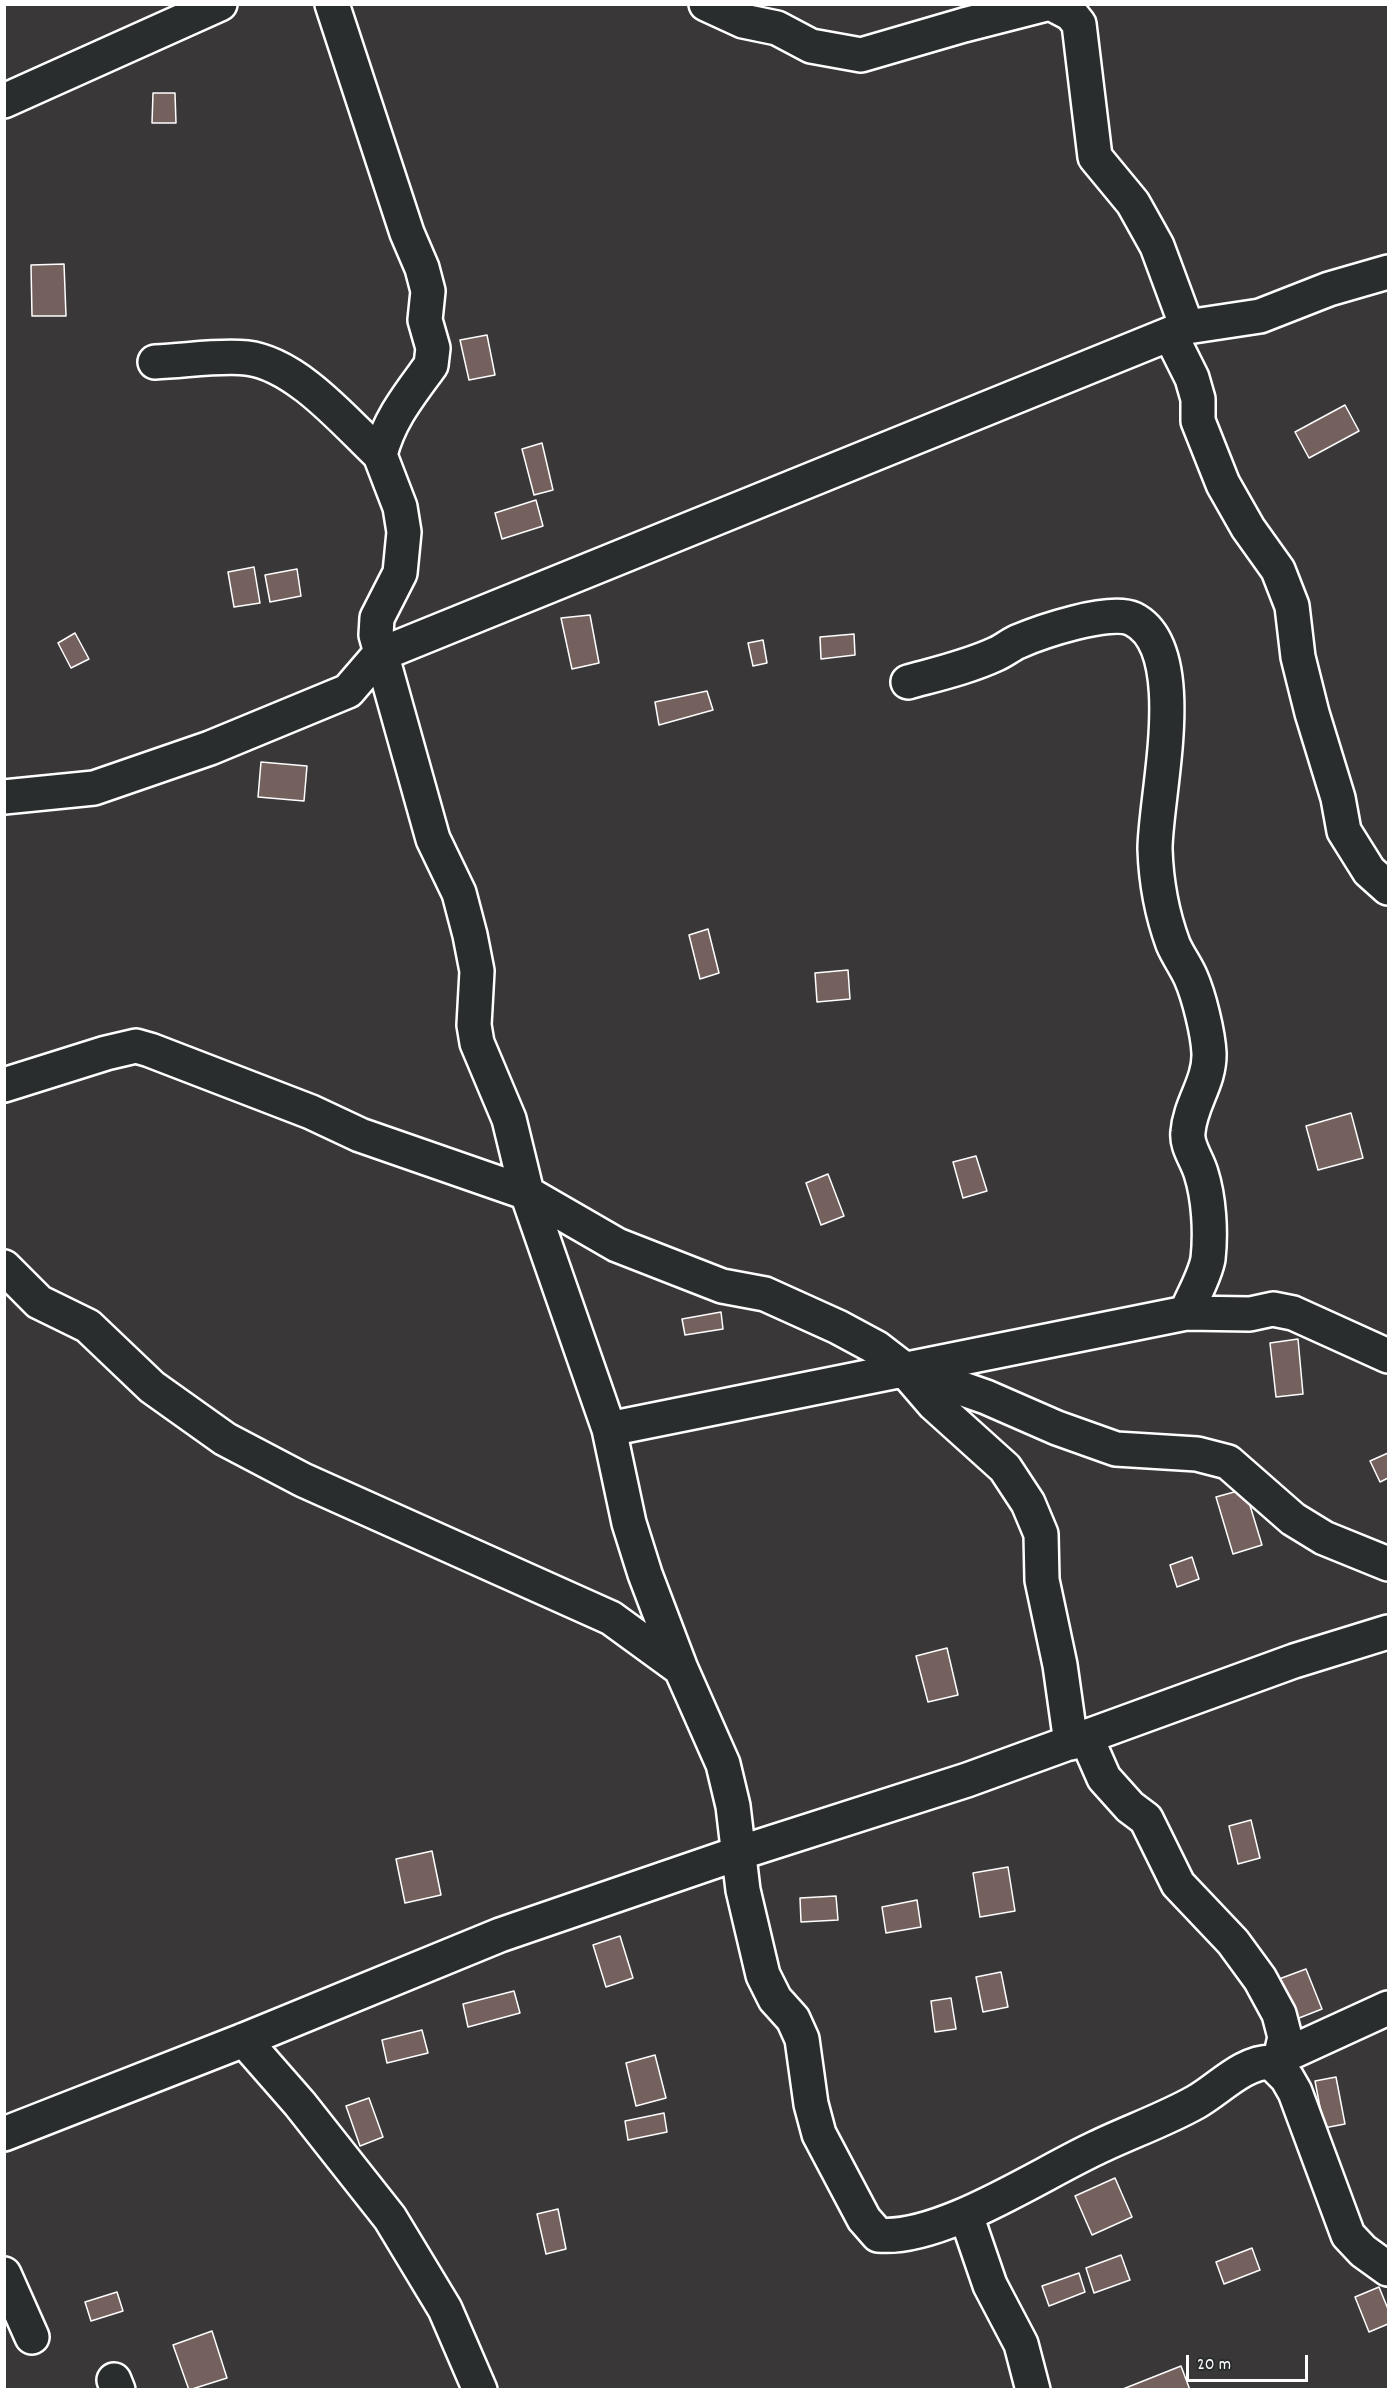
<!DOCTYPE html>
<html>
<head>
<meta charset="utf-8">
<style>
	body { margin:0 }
	#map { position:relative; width:1393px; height:2394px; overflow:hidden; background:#393738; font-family:Dekko,sans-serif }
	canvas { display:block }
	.frame { position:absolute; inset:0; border:6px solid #fff; pointer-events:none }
	.scale { position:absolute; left:1186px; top:2355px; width:122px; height:27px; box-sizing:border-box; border:3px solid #fff; border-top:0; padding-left:8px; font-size:18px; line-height:21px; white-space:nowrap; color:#fff; -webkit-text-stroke:4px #2a2d2e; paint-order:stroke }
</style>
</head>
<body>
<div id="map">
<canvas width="1393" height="2394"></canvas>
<div class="frame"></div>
<div class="scale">20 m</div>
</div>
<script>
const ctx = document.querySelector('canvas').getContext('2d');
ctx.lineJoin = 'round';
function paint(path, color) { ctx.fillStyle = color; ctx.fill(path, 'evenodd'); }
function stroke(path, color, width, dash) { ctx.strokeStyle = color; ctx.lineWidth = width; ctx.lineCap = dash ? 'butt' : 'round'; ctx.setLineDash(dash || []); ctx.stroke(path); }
const building = new Path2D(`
	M153 93H175L176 123H152Z
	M64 264 66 316H32L31 265Z
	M487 335 495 375 469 380 460 340Z
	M1345 405 1359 431 1309 458 1295 432Z
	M542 443 553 490 534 495 522 449Z
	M536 500 543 526 502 539 495 513Z
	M254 567 260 603 234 607 228 572Z
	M297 569 301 596 270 602 265 575Z
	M590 615 599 663 572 669 561 618Z
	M75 633 89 659 71 668 58 643Z
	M854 634 855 655 821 659 820 637Z
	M763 640 767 663 753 666 748 643Z
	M707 691 713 710 659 725 655 702Z
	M261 762 307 766 304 801 258 797Z
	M708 929 719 973 700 979 689 935Z
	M848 970 850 999 817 1002 815 973Z
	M1351 1113 1363 1158 1318 1170 1306 1126Z
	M976 1156 987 1191 963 1198 953 1162Z
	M828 1174 844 1216 821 1225 806 1183Z
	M721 1312 723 1329 685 1335 682 1319Z
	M1298 1339 1303 1394 1276 1397 1270 1343Z
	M1388 1453V1478L1380 1482 1370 1461Z
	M1245 1489 1262 1545 1233 1554 1216 1497Z
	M1192 1557 1199 1579 1177 1587 1170 1565Z
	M947 1648 958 1695 928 1702 916 1656Z
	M1251 1820 1260 1858 1238 1864 1229 1826Z
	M432 1851 441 1895 405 1903 396 1859Z
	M1008 1867 1015 1911 980 1917 973 1873Z
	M836 1896 838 1920 801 1922 800 1898Z
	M917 1900 921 1927 886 1933 882 1907Z
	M620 1936 633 1978 606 1987 593 1945Z
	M1306 1969 1322 2009 1294 2020 1279 1979Z
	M1001 1972 1008 2007 983 2012 976 1977Z
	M514 1991 520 2013 468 2027 463 2004Z
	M951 1998 956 2029 935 2032 931 2001Z
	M422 2030 428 2053 387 2063 382 2040Z
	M655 2055 666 2098 636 2106 626 2063Z
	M1336 2077 1345 2124 1324 2128 1315 2081Z
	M369 2098 383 2137 360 2146 346 2106Z
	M664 2113 667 2132 628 2140 625 2121Z
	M1115 2178 1132 2217 1092 2235 1075 2196Z
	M558 2209 566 2249 546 2254 537 2214Z
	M1252 2248 1260 2270 1224 2284 1216 2262Z
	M1121 2255 1130 2280 1094 2293 1086 2268Z
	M1079 2273 1085 2292 1049 2306 1042 2286Z
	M1379 2287 1388 2309V2324L1369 2332 1355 2297Z
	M117 2292 123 2311 91 2321 85 2302Z
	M212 2331 227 2378 189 2390 173 2345Z
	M1181 2366 1190 2390H1123V2389Z`);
const street = new Path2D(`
	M706 4 743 21 777 28 811 46 861 55 964 25 1046 4
	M1052 4 1071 14 1079 24 1095 157 1133 203 1157 246 1187 327 1260 316 1329 289 1388 272
	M4 101 220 4
	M1170 334 1192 378 1198 399V421L1223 484 1248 528 1278 570 1292 606 1298 657 1312 713 1338 798 1344 831 1369 871 1388 888
	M155 362C185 361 218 355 247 358 297 364 346 423 380 455 389 419 410 394 431 365L433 348 425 320 428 291 422 268 407 233 332 4
	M380 455 400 507 404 532 400 573 377 618 376 635 433 839 459 893 470 935 477 971 474 1025 477 1043 509 1119 527 1193 609 1429 629 1523 645 1574 681 1669 723 1764 733 1806 743 1890 763 1975 775 1999 793 2019 802 2039 811 2104 819 2134 864 2219 878 2235C940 2241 1038 2175 1096 2148 1129 2132 1164 2120 1196 2102 1219 2089 1243 2062 1271 2062L1287 2078 1295 2092 1348 2235 1363 2251 1388 2269
	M908 682C937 674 968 667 996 654 1003 651 1009 646 1017 642 1040 632 1110 608 1133 619 1193 649 1155 796 1155 849 1156 881 1162 914 1173 944 1178 956 1186 966 1191 978 1199 996 1208 1033 1209 1053 1210 1082 1190 1104 1188 1132 1186 1146 1197 1159 1201 1173 1209 1198 1211 1232 1208 1259 1205 1276 1193 1296 1186 1313
	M4 797 94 788 210 748 348 691 379 655 1187 327
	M4 1085 106 1053 136 1046 150 1050 311 1112 360 1135 527 1193 617 1245 722 1286 765 1294 838 1327 877 1348 903 1368 986 1397 1057 1428 1116 1449 1197 1454 1228 1462 1293 1519 1324 1538 1388 1564
	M4 1267 39 1302 88 1326 152 1387 225 1439 303 1480 611 1618 681 1669
	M903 1368 934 1404 1005 1468 1028 1503 1041 1534 1042 1580 1060 1665 1071 1743
	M609 1429 1186 1313 1250 1314 1273 1309 1293 1313 1388 1356
	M1086 1737 1104 1778 1130 1807 1146 1819 1178 1884 1233 1942 1260 1979 1279 2014 1285 2037 1278 2068
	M244 2040 300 2104 390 2218 445 2309 480 2390
	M1281 2057 1388 2008
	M4 2134 244 2040 500 1935 739 1853 967 1780 1294 1661 1388 1632
	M966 2215 990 2285 1021 2344 1033 2390
	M4 2274 32 2337
	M114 2380 118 2390`);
paint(building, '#74615e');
stroke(building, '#fff', 1.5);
stroke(street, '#fff', 38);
stroke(street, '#2a2d2e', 33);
</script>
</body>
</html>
